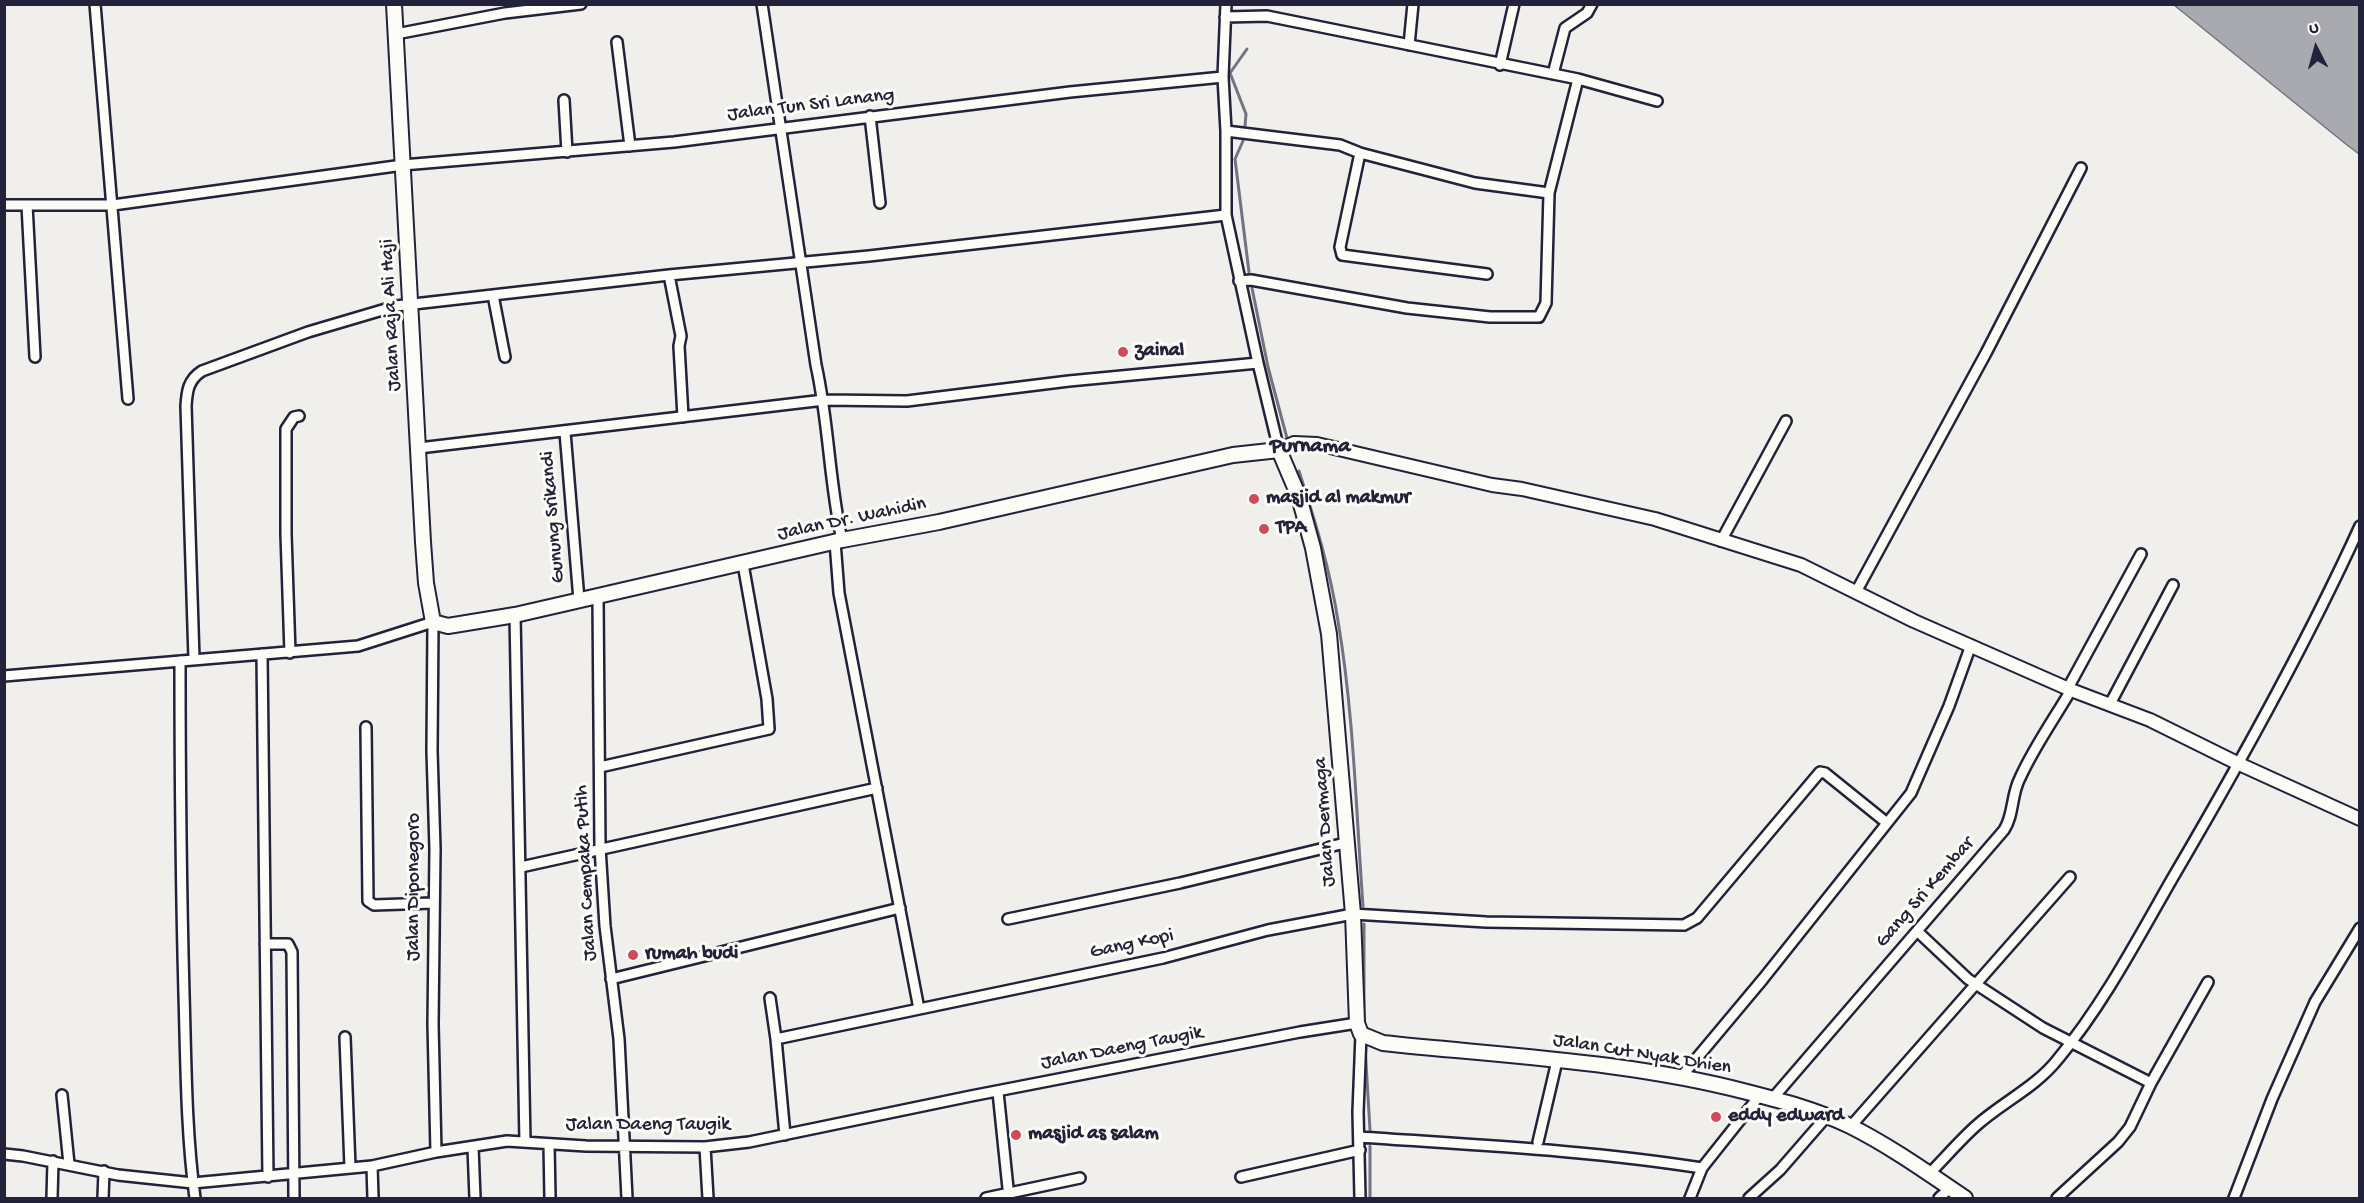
<!DOCTYPE html>
<html>
<head>
<meta charset="utf-8">
<style>
	body { margin:0 }
	#map { position:relative; width:2364px; height:1203px; overflow:hidden; background:#f0efec; font-family:"Gochi Hand",sans-serif }
	canvas { display:block }
	.frame { position:absolute; inset:0; border:6px solid #22223b; pointer-events:none }
	.north { position:absolute; left:2286px; top:18px; width:60px; height:60px; -webkit-text-stroke:4px #fdfcf7; paint-order:stroke; rotate:354deg; font-size:16px; font-weight:700; line-height:24px; text-align:center; color:#22223b }
	.north::after { content:''; display:block; margin:auto; width:21px; height:27px; background:#22223b; clip-path:polygon(50% 0,100% 100%,50% 72%,0 100%) }
</style>
</head>
<body>
<div id="map">
<canvas width="2364" height="1203"></canvas>
<div class="frame"></div>
<div class="north">U</div>
</div>
<script>
const ctx = document.querySelector('canvas').getContext('2d');
ctx.lineJoin = 'round';
function paint(path, color) { ctx.fillStyle = color; ctx.fill(path, 'evenodd'); }
function stroke(path, color, width, dash) { ctx.strokeStyle = color; ctx.lineWidth = width; ctx.lineCap = dash ? 'butt' : 'round'; ctx.setLineDash(dash || []); ctx.stroke(path); }
function write(font, color, halo, rows, align = 'center') {
  ctx.font = font + ' "Gochi Hand",sans-serif'; ctx.lineWidth = 6; ctx.setLineDash([]); ctx.textBaseline = 'middle'; ctx.strokeStyle = halo; ctx.fillStyle = color; for (const [text, x, y, turn = 0] of rows) {
    ctx.save(); ctx.translate(x, y); ctx.rotate((+turn || 0) * Math.PI / 180); ctx.textAlign = isNaN(turn) ? turn : align; if (halo) ctx.strokeText(text, 0, 0); ctx.fillText(text, 0, 0); ctx.restore();
  }
}
const water = new Path2D(`
	M2174 5H2359V154L2347 145Z`);
const stream = new Path2D(`
	M1245 126 1246 114 1230 73 1247 49
	M1243 141 1235 159 1249 272
	M1252 288 1268 367 1288 442
	M1299 471C1315 521 1330 569 1338 621 1354 715 1356 811 1363 906
	M1364 924V1025
	M1365 1046 1370 1130
	M1370 1198V1146`);
const street = new Path2D(`
	M95 4 128 399
	M762 4 816 365C829 423 829 482 842 540
	M1226 4 1223 77 1226 131V215L1258 363 1279 450
	M1225 17 1267 16 1578 79 1657 101
	M396 34 505 13 581 4
	M617 42 630 146
	M1409 45 1413 4
	M1500 65 1514 4
	M1553 74 1565 28 1587 13 1592 4
	M564 100 567 152
	M870 116 880 203
	M1226 131 1340 145 1360 153 1475 183 1549 193
	M1360 153 1340 247 1342 255 1487 274
	M4 205H113L403 165 674 142 1070 92 1223 77
	M27 205 35 357
	M669 275 681 336 679 346 683 417
	M1239 281 1251 280 1407 308 1490 317H1539L1546 303 1549 193 1578 79
	M493 295 505 357
	M565 432 579 600
	M419 448 824 400 907 401 1069 381 1258 363
	M1721 541 1786 421
	M835 542 839 593 919 1009
	M1856 592 1986 353 2081 168
	M598 597 600 848 605 926 619 1039 627 1198
	M515 615 525 1142
	M290 653 286 534V429L294 417 299 416
	M262 654 268 1177
	M194 659 186 406C187 391 188 380 202 371L308 332 396 306 669 275 869 256 1226 215
	M180 661C180 772 181 883 184 994 186 1062 186 1131 195 1198
	M4 676 358 646 433 622 432 751 435 849 433 1024 436 1152
	M2068 688 2141 554
	M2110 704 2173 585
	M366 727 368 901 374 905 433 903
	M600 767 769 729 767 699 743 564
	M521 867 877 788
	M1008 919 1180 883 1345 843
	M1917 931 1968 979 2043 1028 2151 1083
	M265 944H288L292 952 294 1198
	M611 979 900 908
	M770 998 776 1039 785 1135
	M345 1037 350 1167
	M776 1039 1163 958 1268 930 1353 914 1486 922 1684 925 1697 918 1820 772 1825 773 1887 823
	M1681 1077 1763 979 1911 793 1949 706 1971 645
	M998 1092 1009 1198
	M62 1095 69 1164
	M1773 1098 2004 830C2014 815 2011 795 2020 778 2034 747 2054 719 2071 690
	M1851 1126 2070 877
	M1360 1137C1474 1145 1588 1150 1702 1168
	M1538 1142 1557 1061
	M549 1144 550 1198
	M473 1147 475 1198
	M705 1147 708 1198
	M4 1154 23 1156 118 1175 193 1183 372 1166 436 1152 507 1141 586 1146 705 1147 749 1142 971 1096 1300 1032 1357 1023
	M372 1166 373 1198
	M1929 1174C1945 1158 1960 1140 1977 1125 2003 1102 2036 1087 2058 1059 2103 1005 2137 940 2172 879 2239 765 2305 647 2360 526
	M1241 1177 1360 1150
	M52 1198 53 1161
	M103 1198 104 1171
	M986 1198 1080 1178
	M1360 1198 1358 1112 1361 1034
	M1690 1198 1702 1168 1760 1095
	M1749 1198 1780 1170 1827 1116
	M1939 1198 1950 1188
	M2057 1198 2118 1142 2130 1127 2151 1083 2208 982
	M2234 1198 2272 1099 2315 1002 2360 928`);
const secondary = new Path2D(`
	M1279 450 1294 443 1317 444 1492 485 1522 489 1655 519 1801 565 1914 621 2071 690 2150 720 2237 763 2360 819`);
const primary = new Path2D(`
	M394 4 423 542 426 583 433 622 448 626 515 615 842 540 939 522 1233 455 1279 450 1299 497 1313 548 1329 634 1353 914 1357 1023 1361 1034 1383 1043C1504 1056 1628 1061 1747 1092 1782 1101 1817 1110 1850 1126 1890 1146 1928 1173 1965 1198`);
const markers = [
	[1123,352,6,"#d1495b"],
	[1254,499,6,"#d1495b"],
	[1264,529,6,"#d1495b"],
	[633,955,6,"#d1495b"],
	[1716,1117,6,"#d1495b"],
	[1016,1135,6,"#d1495b"]
];
const streetNames = [
	["Jalan Tun Sri Lanang",811,106,-7],
	["Jalan Raja Ali Haji",392,315,-93],
	["Gunung Srikandi",554,517,-95],
	["Jalan Dr. Wahidin",852,520,-12],
	["Jalan Dermaga",1326,822,-94],
	["Jalan Cempaka Putih",587,873,-93],
	["Jalan Diponegoro",415,887,-90],
	["Gang Sri Kembar",1926,893,-49],
	["Gang Kopi",1132,945,-12],
	["Jalan Daeng Taugik",1122,1049,-11],
	["Jalan Cut Nyak Dhien",1642,1055,9],
	["Jalan Daeng Taugik",648,1126]
];
const poiNames = [
	["zainal",1135,352],
	["masjid al makmur",1266,499],
	["TPA",1276,529],
	["rumah budi",645,955],
	["eddy edward",1728,1117],
	["masjid as salam",1028,1135]
];
const quarterNames = [
	["Purnama",1310,448]
];
paint(water, '#a9a9b0');
stroke(water, '#737381', 1.5);
stroke(stream, '#737381', 3);
stroke(street, '#22223b', 14);
stroke(secondary, '#22223b', 16);
stroke(primary, '#22223b', 18);
stroke(street, '#fdfcf7', 9);
stroke(secondary, '#fdfcf7', 12);
stroke(primary, '#fdfcf7', 14);
for (const [x, y, r, color] of markers) { const dot = new Path2D(); dot.arc(x, y, r, 0, 2 * Math.PI); ctx.fillStyle = color; ctx.fill(dot); stroke(dot, '#fdfcf7', 2); }
write('20px', '#22223b', '#fdfcf7', streetNames);
write('bold 20px', '#22223b', '#fdfcf7', poiNames, 'left');
write('bold 22px', '#22223b', '#fdfcf7', quarterNames);
</script>
</body>
</html>
